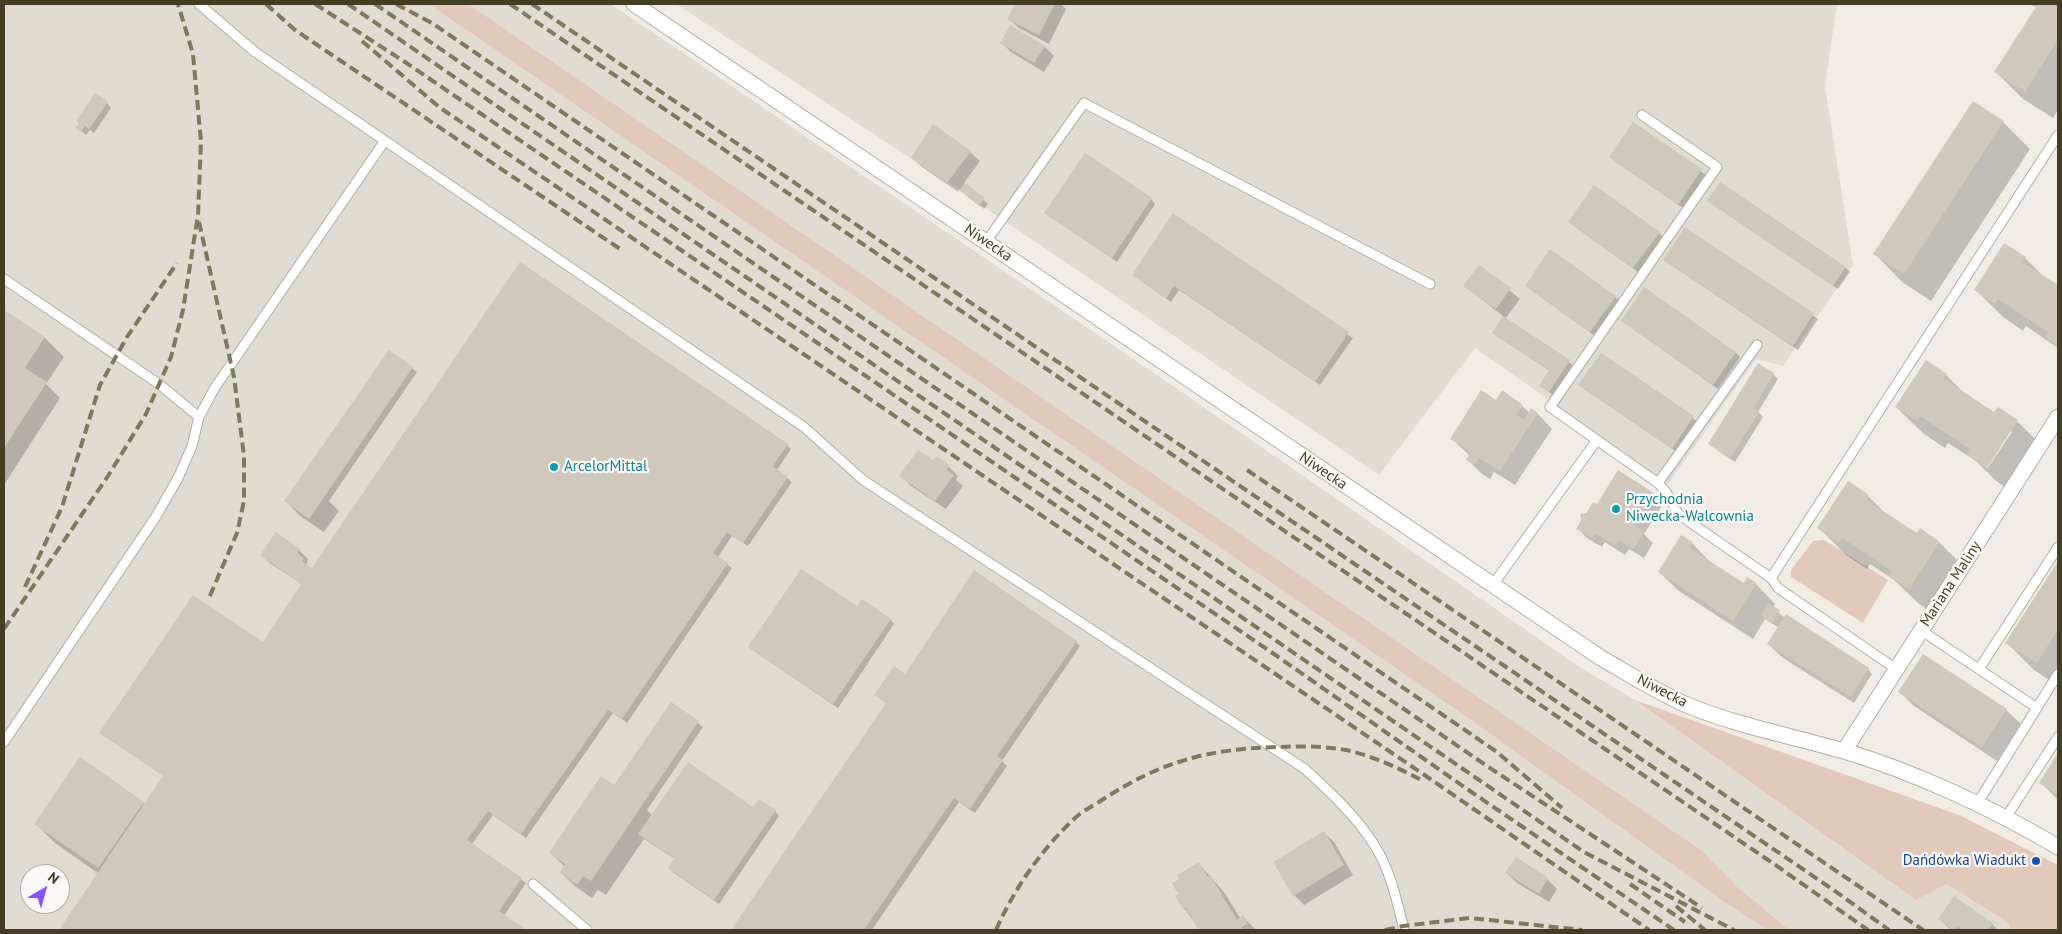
<!DOCTYPE html>
<html>
<head>
<meta charset="utf-8">
<style>
	body { margin:0 }
	#map { position:relative; width:2062px; height:934px; overflow:hidden; background:#f0ece5; font-family:"PT Sans",sans-serif }
	canvas { display:block }
	.frame { position:absolute; inset:0; border:5px solid #443d22; pointer-events:none }
	.north { position:absolute; left:20px; top:864px; width:50px; height:50px; box-sizing:border-box; background:#fbf9f7; border:1px solid #b2aea2; border-radius:50%; rotate:38deg; font-size:14px; font-weight:700; line-height:20px; text-align:center; color:#443d22 }
	.north::after { content:''; display:block; margin:auto; width:18px; height:22px; background:#8954ff; clip-path:polygon(50% 0,100% 100%,50% 72%,0 100%) }
</style>
</head>
<body>
<div id="map">
<canvas width="2062" height="934"></canvas>
<div class="frame"></div>
<div class="north">N</div>
</div>
<script>
const ctx = document.querySelector('canvas').getContext('2d');
ctx.lineJoin = 'round';
function paint(path, color) { ctx.fillStyle = color; ctx.fill(path, 'evenodd'); }
function stroke(path, color, width, dash) { ctx.strokeStyle = color; ctx.lineWidth = width; ctx.lineCap = dash ? 'butt' : 'round'; ctx.setLineDash(dash || []); ctx.stroke(path); }
function write(font, color, halo, rows, align = 'center') {
  ctx.font = font + ' "PT Sans",sans-serif'; ctx.lineWidth = 4.5; ctx.setLineDash([]); ctx.textBaseline = 'middle'; ctx.strokeStyle = halo; ctx.fillStyle = color; for (const [text, x, y, turn = 0] of rows) {
    ctx.save(); ctx.translate(x, y); ctx.rotate((+turn || 0) * Math.PI / 180); ctx.textAlign = isNaN(turn) ? turn : align; if (halo) ctx.strokeText(text, 0, 0); ctx.fillText(text, 0, 0); ctx.restore();
  }
}
const built = new Path2D(`
	M4 4H611L1195 401 1578 666 1635 700 1916 900 1947 884 2008 923 2010 930H4ZM30 874H60V904H30Z
	M676 4H1837L1825 86 1853 265 1783 366 1756 359 1668 484 1475 348 1379 475 959 190Z`);
const green = new Path2D(`
	M429 4H468L1702 851 1737 887 1789 930H1768L1726 903 1470 719Z
	M1824 540 1888 580 1863 623 1791 577V570L1813 541Z
	M1635 700 1959 815 2058 865V930H2010L2008 923 1947 884 1916 900Z`);
const shadow = new Path2D(`
	M1017 4H1061L1066 9 1049 44 1019 28 1009 19Z
	M2030 4H2058V110L2053 118 2023 99 1996 72 2037 8Z
	M1001 42 1045 47 1054 56 1044 72 1011 52Z
	M107 103 111 108 94 133 90 130 86 135 77 128Z
	M2003 122 2030 149 1931 301 1902 282 1875 254Z
	M1634 124 1706 175 1683 208 1616 162Z
	M970 152 980 161 964 183 988 204 984 209 959 189 958 192 922 167 912 158Z
	M1151 199 1155 204 1117 262 1046 213Z
	M1709 201 1846 268 1850 272 1838 289Z
	M1173 215 1353 338 1320 385 1179 290 1171 302 1133 275Z
	M1574 226 1659 233 1663 237 1638 272Z
	M1685 229 1818 319 1798 350 1664 260Z
	M2025 258 2045 278 2058 287V348L2026 326 2023 331 2003 317 1975 289Z
	M1480 266 1520 299 1505 319 1573 365 1554 396 1541 386 1550 371 1493 333 1504 317 1465 286Z
	M1531 290 1615 297 1619 301 1595 336Z
	M4 311 45 338 64 357 46 384 60 398 4 485Z
	M1622 321 1736 353 1740 357 1718 389Z
	M389 351 417 372 329 501 339 511 324 532 300 516 286 501Z
	M1601 354 1698 422 1677 452 1584 389Z
	M1773 374 1778 379 1758 412 1763 417 1735 462 1709 444Z
	M1946 375 1967 396 1995 414 1998 408 2017 421 2045 449 2015 494 1996 481 1976 461 1948 443 1945 448 1924 434 1896 407ZM2010 430 2012 432 1987 469 1986 467Z
	M1496 401 1522 406 1530 413 1532 410 1538 414 1552 429 1515 485 1494 472 1490 479 1482 474 1467 459 1470 456 1452 439Z
	M787 445 791 449 777 470 792 482 748 546 732 536 718 557 732 568 627 723 613 713 526 838 493 815 472 844 526 883 504 916 525 930H62L99 874 55 843 36 824 143 803 145 805 263 643 302 584 271 564 261 555 299 550 308 559 306 566 312 570Z
	M933 462 948 466 958 476 956 480 963 486 946 509 911 486 901 476Z
	M1849 483 1868 496 1888 516 1917 535 1920 530 1940 543 1967 570 1937 616 1918 603 1894 580 1870 564 1867 569 1846 555 1819 528Z
	M1653 494 1663 504 1644 534 1653 543 1644 558 1629 549 1625 555 1605 542 1602 547 1587 538 1578 529 1587 514 1597 506Z
	M1692 543 1711 563 1744 585 1756 584 1775 604 1773 608 1785 618 1787 615 1868 669 1872 674 1854 703 1783 658 1768 644 1779 628 1765 619 1753 639 1679 591 1659 572Z
	M2057 564 2058 565V686L2034 670 2007 643Z
	M857 608 890 619 894 624 838 708 754 651Z
	M1076 642 1080 646 1002 761 1007 766 975 813 959 802 872 930H733L887 704 876 695 906 676Z
	M1900 692 2006 710 2021 724 1997 761 1914 706Z
	M671 704 703 727 647 810 653 816 754 808 775 811 779 816 719 904 674 873 669 868 675 859 644 839 606 895 598 890 592 898 576 887 561 873 565 867 551 853 615 787Z
	M2058 755V800L2040 782Z
	M1324 833 1334 842 1353 875 1304 905 1294 895Z
	M1199 864 1224 892 1241 919 1243 917 1256 930H1200L1184 908Z
	M1507 873 1547 879 1557 889 1549 902 1517 883Z
	M1939 919 1992 924 1998 930H1951Z`);
const building = new Path2D(`
	M1015 4H1055L1039 35 1007 19Z
	M2038 4H2058V40L2025 92 1994 72Z
	M1010 25 1045 46 1034 63 1000 43Z
	M95 93 108 102 89 129 85 126 81 132 75 128 79 123 76 121Z
	M1973 101 2004 121 1904 274 1873 254Z
	M1633 122 1702 169 1678 205 1609 157Z
	M933 124 971 151 947 183 911 158Z
	M1085 153 1152 198 1112 258 1044 213Z
	M1720 182 1846 267 1833 286 1707 201Z
	M965 183 985 198 979 206 959 190Z
	M1594 185 1660 232 1633 268 1568 222Z
	M1173 213 1349 332 1315 382 1174 286 1166 299 1132 275Z
	M1685 227 1814 313 1793 346 1663 260Z
	M2004 243 2026 257 2022 262 2058 285V346L2045 337 2048 332 2022 315 1998 299 1995 304 1974 290Z
	M1550 249 1616 296 1590 332 1525 286Z
	M520 262 788 444 773 466 788 477 743 543 727 532 713 553 728 563 622 719 608 710 521 834 488 811 467 840 522 878 499 911 527 930H59L163 776 99 733 193 595 263 642 301 584 260 555 276 532 300 549 297 553 304 559 302 561 312 568Z
	M1479 265 1511 288 1496 309 1463 286Z
	M1644 287 1736 352 1713 385 1621 321Z
	M4 310 45 337 25 368 47 382 4 448Z
	M1503 316 1570 360 1549 392 1539 386 1549 370 1492 333Z
	M389 350 413 367 309 519 284 501Z
	M1601 353 1694 416 1672 449 1578 385Z
	M1926 360 1947 374 1944 379 1994 412 1998 407 2018 420 1987 468 1967 454 1970 449 1920 416 1917 421 1895 407Z
	M1758 363 1774 373 1754 408 1759 412 1730 459 1708 444Z
	M1481 390 1496 400 1502 390 1523 405 1516 415 1524 420 1531 408 1538 413 1500 471 1479 458 1474 465 1466 460 1471 452 1450 439Z
	M918 450 933 460 937 456 949 465 947 470 954 475 935 501 899 476Z
	M1618 470 1654 493 1634 525 1644 532 1633 549 1619 540 1615 546 1595 533 1592 538 1576 529 1581 521 1580 514 1586 513 1593 502 1597 504Z
	M1848 481 1869 495 1866 500 1917 533 1920 528 1940 542 1909 589 1889 576 1892 571 1866 554 1842 538 1839 543 1817 528Z
	M1681 535 1693 542 1689 548 1744 583 1747 577 1757 583 1733 621 1658 572Z
	M2057 563 2058 629 2037 663 2005 643Z
	M801 569 857 606 862 599 891 619 833 704 748 647Z
	M974 570 1077 641 997 756 1003 760 970 809 954 798 864 930H731L886 703 874 695 894 666 905 674Z
	M1768 604 1780 610 1772 623 1761 616Z
	M1786 614 1869 668 1851 697 1767 644Z
	M1923 654 2007 709 1982 747 1898 692Z
	M671 702 699 721 591 881 583 876 577 885 560 873 565 864 549 853 601 776 614 785Z
	M2058 753V795L2039 783Z
	M80 757 144 802 98 868 34 824Z
	M688 762 753 807 759 799 776 810 714 900 668 868 674 858 638 834Z
	M1324 831 1344 865 1293 896 1273 862Z
	M1516 857 1548 878 1539 894 1505 873Z
	M1199 862 1208 877 1210 875 1237 920 1243 915 1248 924 1241 927 1243 930H1199L1185 907 1183 909 1175 896 1178 894 1172 883 1179 879 1177 875Z
	M1954 896 1993 923 1988 930H1963L1958 927 1953 930 1938 919Z`);
const service = new Path2D(`
	M199 4 255 52 804 427 863 480 1305 769C1330 792 1355 815 1373 843 1390 868 1397 901 1404 930
	M1642 115 1717 167 1550 407 1658 483 1666 492 1678 514 1771 578 1778 588 1896 669
	M986 242 1084 103 1430 284
	M4 279 159 384 199 417
	M1658 483 1757 345
	M1771 578 2058 135
	M1492 586 1597 440
	M1922 631 2037 708
	M1979 669 2058 547
	M4 742 155 518 178 478 192 446 199 417 214 389 384 142
	M1977 804 2058 674
	M2005 819 2058 737
	M533 884 587 930`);
const minor = new Path2D(`
	M634 4 1601 658C1629 674 1657 692 1687 705 1738 726 1792 736 1844 751 1915 772 1994 809 2058 847
	M1844 751 2058 417`);
const rail = new Path2D(`
	M266 4 295 30 623 251
	M315 4 405 62 1274 654 1470 791 1674 930
	M348 4 1584 852 1734 930
	M375 4 1487 766 1702 908
	M396 4 432 23 1497 752 1562 808
	M510 4 1774 864 1868 930
	M532 4 1835 891 1889 930
	M362 41 439 107 1423 774 1649 930
	M199 222 234 377 244 456V501L237 533 209 598
	M1247 470 1923 930
	M25 587 62 507 100 385 127 337 177 263
	M4 629 108 476 146 414 171 357 183 310 198 215 201 142 193 54 178 4
	M1630 884 1685 922
	M1676 906 1705 930
	M996 930C1014 889 1041 850 1074 819 1082 811 1093 806 1102 800 1162 761 1207 749 1278 747 1300 746 1324 746 1346 750 1373 756 1399 768 1423 781
	M1385 930 1403 926 1470 918 1582 930`);
const markers = [
	[554,467,5,"#0f9aa8"],
	[1616,509,5,"#0f9aa8"],
	[2036,861,5,"#1a4fb4"]
];
const streetNames = [
	["Niwecka",988,243,34],
	["Niwecka",1323,471,34],
	["Mariana Maliny",1951,584,-57],
	["Niwecka",1662,691,27]
];
const cultureNames = [
	["ArcelorMittal",564,467],
	["Przychodnia",1626,500],
	["Niwecka-Walcownia",1626,517]
];
const transitNames = [
	["Dańdówka Wiadukt",2026,861]
];
paint(built, '#e0dbd3');
paint(green, '#e2c9bc');
paint(shadow, '#0003');
paint(building, '#cec8bd');
stroke(service, '#b2ad9f', 11);
stroke(minor, '#b2ad9f', 17);
stroke(service, '#fff', 9);
stroke(minor, '#fff', 15);
stroke(rail, '#7f785d', 4, [10, 5]);
for (const [x, y, r, color] of markers) { const dot = new Path2D(); dot.arc(x, y, r, 0, 2 * Math.PI); ctx.fillStyle = color; ctx.fill(dot); stroke(dot, '#fbf9f7', 2); }
write('15px', '#443d22', '#fbf9f7', streetNames);
write('15px', '#0d838f', '#fbf9f7', cultureNames, 'left');
write('15px', '#164399', '#fbf9f7', transitNames, 'right');
</script>
</body>
</html>
